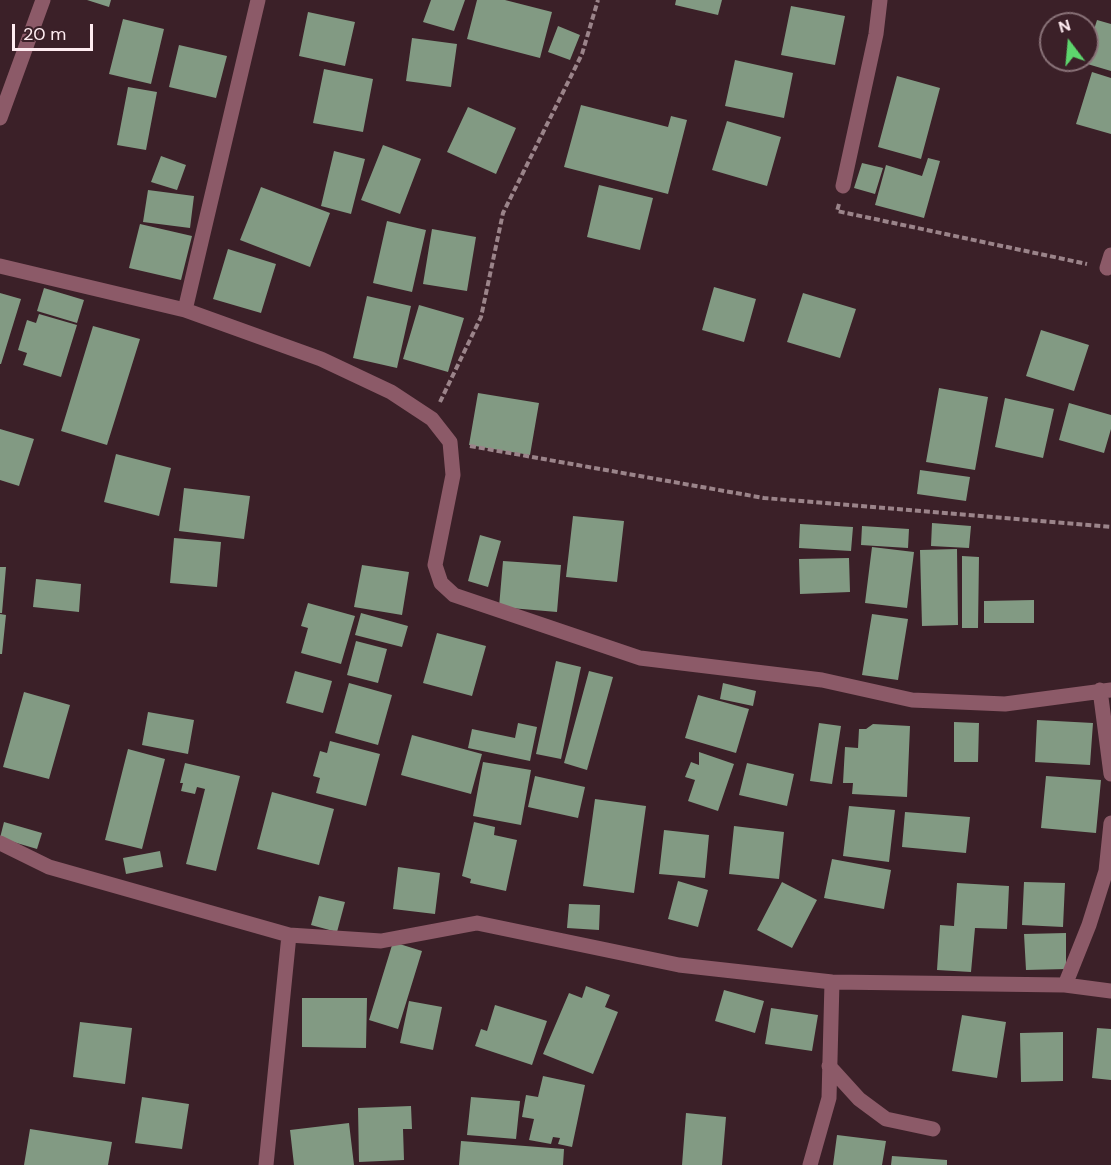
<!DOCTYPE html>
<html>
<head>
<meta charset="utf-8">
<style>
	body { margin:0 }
	#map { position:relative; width:1111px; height:1165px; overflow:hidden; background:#3b2028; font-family:"DM Sans",sans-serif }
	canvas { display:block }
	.north { position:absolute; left:1039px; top:12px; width:60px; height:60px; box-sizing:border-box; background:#3b2028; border:2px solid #897278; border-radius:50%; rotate:344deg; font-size:16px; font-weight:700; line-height:24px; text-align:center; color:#ffecf1 }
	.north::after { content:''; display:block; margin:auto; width:21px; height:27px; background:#5dd56d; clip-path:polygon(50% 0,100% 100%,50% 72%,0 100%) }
	.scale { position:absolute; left:12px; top:24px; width:81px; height:27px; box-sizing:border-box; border:3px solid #ffecf1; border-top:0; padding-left:8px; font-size:18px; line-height:21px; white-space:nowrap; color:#ffecf1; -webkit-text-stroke:4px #3b2028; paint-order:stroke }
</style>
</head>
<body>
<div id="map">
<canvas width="1111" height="1165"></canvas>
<div class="north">N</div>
<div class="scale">20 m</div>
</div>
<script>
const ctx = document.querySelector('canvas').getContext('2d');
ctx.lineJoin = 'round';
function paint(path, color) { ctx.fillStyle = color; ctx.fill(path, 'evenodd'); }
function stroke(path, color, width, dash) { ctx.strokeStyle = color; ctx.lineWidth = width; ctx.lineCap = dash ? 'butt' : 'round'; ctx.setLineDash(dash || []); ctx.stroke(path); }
const building = new Path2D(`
	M87 0H111L109 7Z
	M431 0H465L454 31 423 22Z
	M477 0H505L552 12 540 58 467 39Z
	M676 0H722L718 15 675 5Z
	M791 6 845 16 835 65 781 55Z
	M308 12 355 22 345 66 299 56Z
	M123 19 164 29 151 84 109 74Z
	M1097 20 1111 24V71L1084 63 1085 60H1087V52Z
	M558 26 580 35 570 60 548 52Z
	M412 38 457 44 451 87 406 81Z
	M179 45 227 56 216 98 169 87Z
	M735 60 793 73 784 118 725 106Z
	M324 69 373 79 363 132 313 123Z
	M1092 72 1111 78V134L1076 124Z
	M897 76 940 88 921 159 878 147Z
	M128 87 157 92 146 150 117 145Z
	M581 105 668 127 671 116 687 120 668 194 564 167Z
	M468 107 516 128 496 174 447 152Z
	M727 121 781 137 767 186 712 170Z
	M383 145 421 159 400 214 361 200Z
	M334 151 365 159 351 214 321 206Z
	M161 156 186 165 177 190 151 182Z
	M928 158 940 161 924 218 875 205 886 165 922 176Z
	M862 163 883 168 875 194 854 188Z
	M599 185 653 198 640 250 587 237Z
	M261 187 330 213 310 267 240 240Z
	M148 190 194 196 190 228 143 222Z
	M387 221 426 230 412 292 373 283Z
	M140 224 192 236 181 280 129 268Z
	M432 229 476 237 467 291 423 284Z
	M228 249 276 264 261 313 213 299Z
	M714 287 756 299 744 342 702 330Z
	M44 288 84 300 77 323 37 311Z
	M0 293 21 299 1 364H0Z
	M803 293 856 309 840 358 787 342Z
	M367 296 411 306 397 368 353 358Z
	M419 305 464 318 448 372 403 359Z
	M39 314 77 325 61 377 23 365 27 353 18 350 27 320 36 323Z
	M93 326 140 339 107 445 61 431Z
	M1041 330 1089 345 1074 391 1026 376Z
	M939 388 988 397 975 470 926 462Z
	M478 393 539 403 530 455 469 445Z
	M1005 398 1054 409 1043 458 995 447Z
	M1069 403 1111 415V429L1104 453 1059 440Z
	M0 429 34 439 19 486 0 480Z
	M116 454 171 468 159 516 104 502Z
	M920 470 970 477 966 501 917 494Z
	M184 488 250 496 244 539 179 531Z
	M573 516 624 521 617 582 566 577Z
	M932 523 971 526 969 548 931 546Z
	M800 524 853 527 851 551 799 548Z
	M862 526 909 529 908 548 861 545Z
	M480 535 501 541 488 587 468 581Z
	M174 538 221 542 217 587 170 583Z
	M872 547 914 552 907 608 865 603Z
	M957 549 958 625 922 626 920 550Z
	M962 556 979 557 978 628H962Z
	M849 558 850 592 800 594 799 559Z
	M503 561 561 565 557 612 499 607Z
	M362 565 409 572 402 615 354 607Z
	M0 567H6L2 613H0Z
	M36 579 81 584 79 612 33 607Z
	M1034 600V623H984V601Z
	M308 603 355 616 341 664 301 653 308 628 301 626Z
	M361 613 408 626 402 647 355 635Z
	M0 614 6 615 2 654H0Z
	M872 614 908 619 898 680 862 675Z
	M437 633 486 646 472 696 423 683Z
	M356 641 387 649 378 683 347 675Z
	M556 661 581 667 561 759 536 754Z
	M295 671 332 681 323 713 286 703Z
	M589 671 613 677 587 770 564 763Z
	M349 683 392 695 378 745 335 733Z
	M723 683 756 691 753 706 720 699Z
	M24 692 70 705 49 779 3 767Z
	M698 695 749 709 736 753 685 738Z
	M148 712 194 720 188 754 142 745Z
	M1037 720 1093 723 1090 765 1035 762Z
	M954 722 979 723 978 762H954Z
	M518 723 537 727 530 761 468 748 472 729 515 738Z
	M819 723 841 726 832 784 810 781Z
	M873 724 910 726 907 797 852 794 853 783H843L845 747 858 748 859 729H866Z
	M412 735 482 754 471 794 401 775Z
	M330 741 380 754 366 806 316 793 320 778 313 776 320 751 327 753Z
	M128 749 165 759 142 849 105 840Z
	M699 752 734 764 718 811 688 801 695 780 685 777 691 762 699 765Z
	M483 762 531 770 521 825 473 816Z
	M185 763 240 776 216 871 186 864 205 789 197 787 195 794 181 791 183 783H180Z
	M747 763 794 774 787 806 739 795Z
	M535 776 585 787 578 818 528 807Z
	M1046 776 1101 780 1096 833 1041 828Z
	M272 792 334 809 319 865 257 849Z
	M595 799 646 806 634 893 583 886Z
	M849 806 895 810 889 862 843 856Z
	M905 812 970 817 966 853 902 847Z
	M4 822 42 833 37 849 0 838Z
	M474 822 495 827 494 835 517 840 506 891 470 883 471 879 462 876Z
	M734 826 784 832 779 879 729 874Z
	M664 830 709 835 705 878 659 874Z
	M160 851 163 867 126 874 123 858Z
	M832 859 891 870 884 909 824 898Z
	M398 867 440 873 435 914 393 909Z
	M678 881 708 890 698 927 668 919Z
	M782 882 817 900 792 948 757 930Z
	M1024 882 1065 883 1063 927 1022 925Z
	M957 883 1009 886 1007 929 975 928 971 972 937 970 940 925 954 926Z
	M319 896 345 902 337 932 311 925Z
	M569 904 600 905 599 930 567 928Z
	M1066 933V969L1026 970 1024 934Z
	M393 942 422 951 398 1029 369 1020Z
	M586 986 610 995 605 1007 618 1012 593 1074 543 1054 569 993 582 998Z
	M724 990 764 1001 755 1033 715 1021Z
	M302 998H367L366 1048 302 1047Z
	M409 1001 442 1007 433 1050 400 1043Z
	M495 1005 547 1021 532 1065 475 1046 481 1029 487 1031Z
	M771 1008 818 1015 812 1051 765 1044Z
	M962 1015 1006 1022 997 1078 952 1071Z
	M80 1022 132 1028 125 1084 73 1077Z
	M1097 1028 1111 1029V1080L1092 1078Z
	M1063 1032V1081L1021 1082 1020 1033Z
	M543 1076 585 1085 572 1147 558 1144 560 1138 553 1137 551 1144 529 1140 534 1119 522 1117 526 1095 538 1097Z
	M142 1097 189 1104 182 1149 135 1143Z
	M471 1097 520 1101 516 1139 467 1135Z
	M411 1106 412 1129H403L404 1160 359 1162 358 1108Z
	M686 1113 726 1117 722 1165H682Z
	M349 1123 354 1165H294L290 1130Z
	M30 1129 112 1142 108 1165H24Z
	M837 1135 886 1141 882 1165H833Z
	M461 1141 564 1149 563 1165H459Z
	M892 1156 947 1160V1165H891Z`);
const path = new Path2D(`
	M839 204 837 211 1087 264
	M440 402 481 317 503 213 582 54 598 0
	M470 446 764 498 1111 527`);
const street = new Path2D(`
	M0 118 43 0
	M843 186 876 34 880 0
	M0 266 185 310 321 359 391 392 432 419 450 442 453 475 435 565 441 583 454 595 640 658 822 680 912 700 1005 704 1111 690
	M1107 268 1111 255
	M185 310 258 0
	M1100 690 1111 774
	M0 843 49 867 289 935 266 1165
	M289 935 381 941 477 923 679 965 832 982 1065 985 1111 991
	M1065 985 1089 925 1106 871 1111 823
	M829 1066 859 1099 886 1119 933 1129
	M810 1165 829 1098 832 982`);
paint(building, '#829a83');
stroke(path, '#9b848a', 4, [6, 3]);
stroke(street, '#8c5a68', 15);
</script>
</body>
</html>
